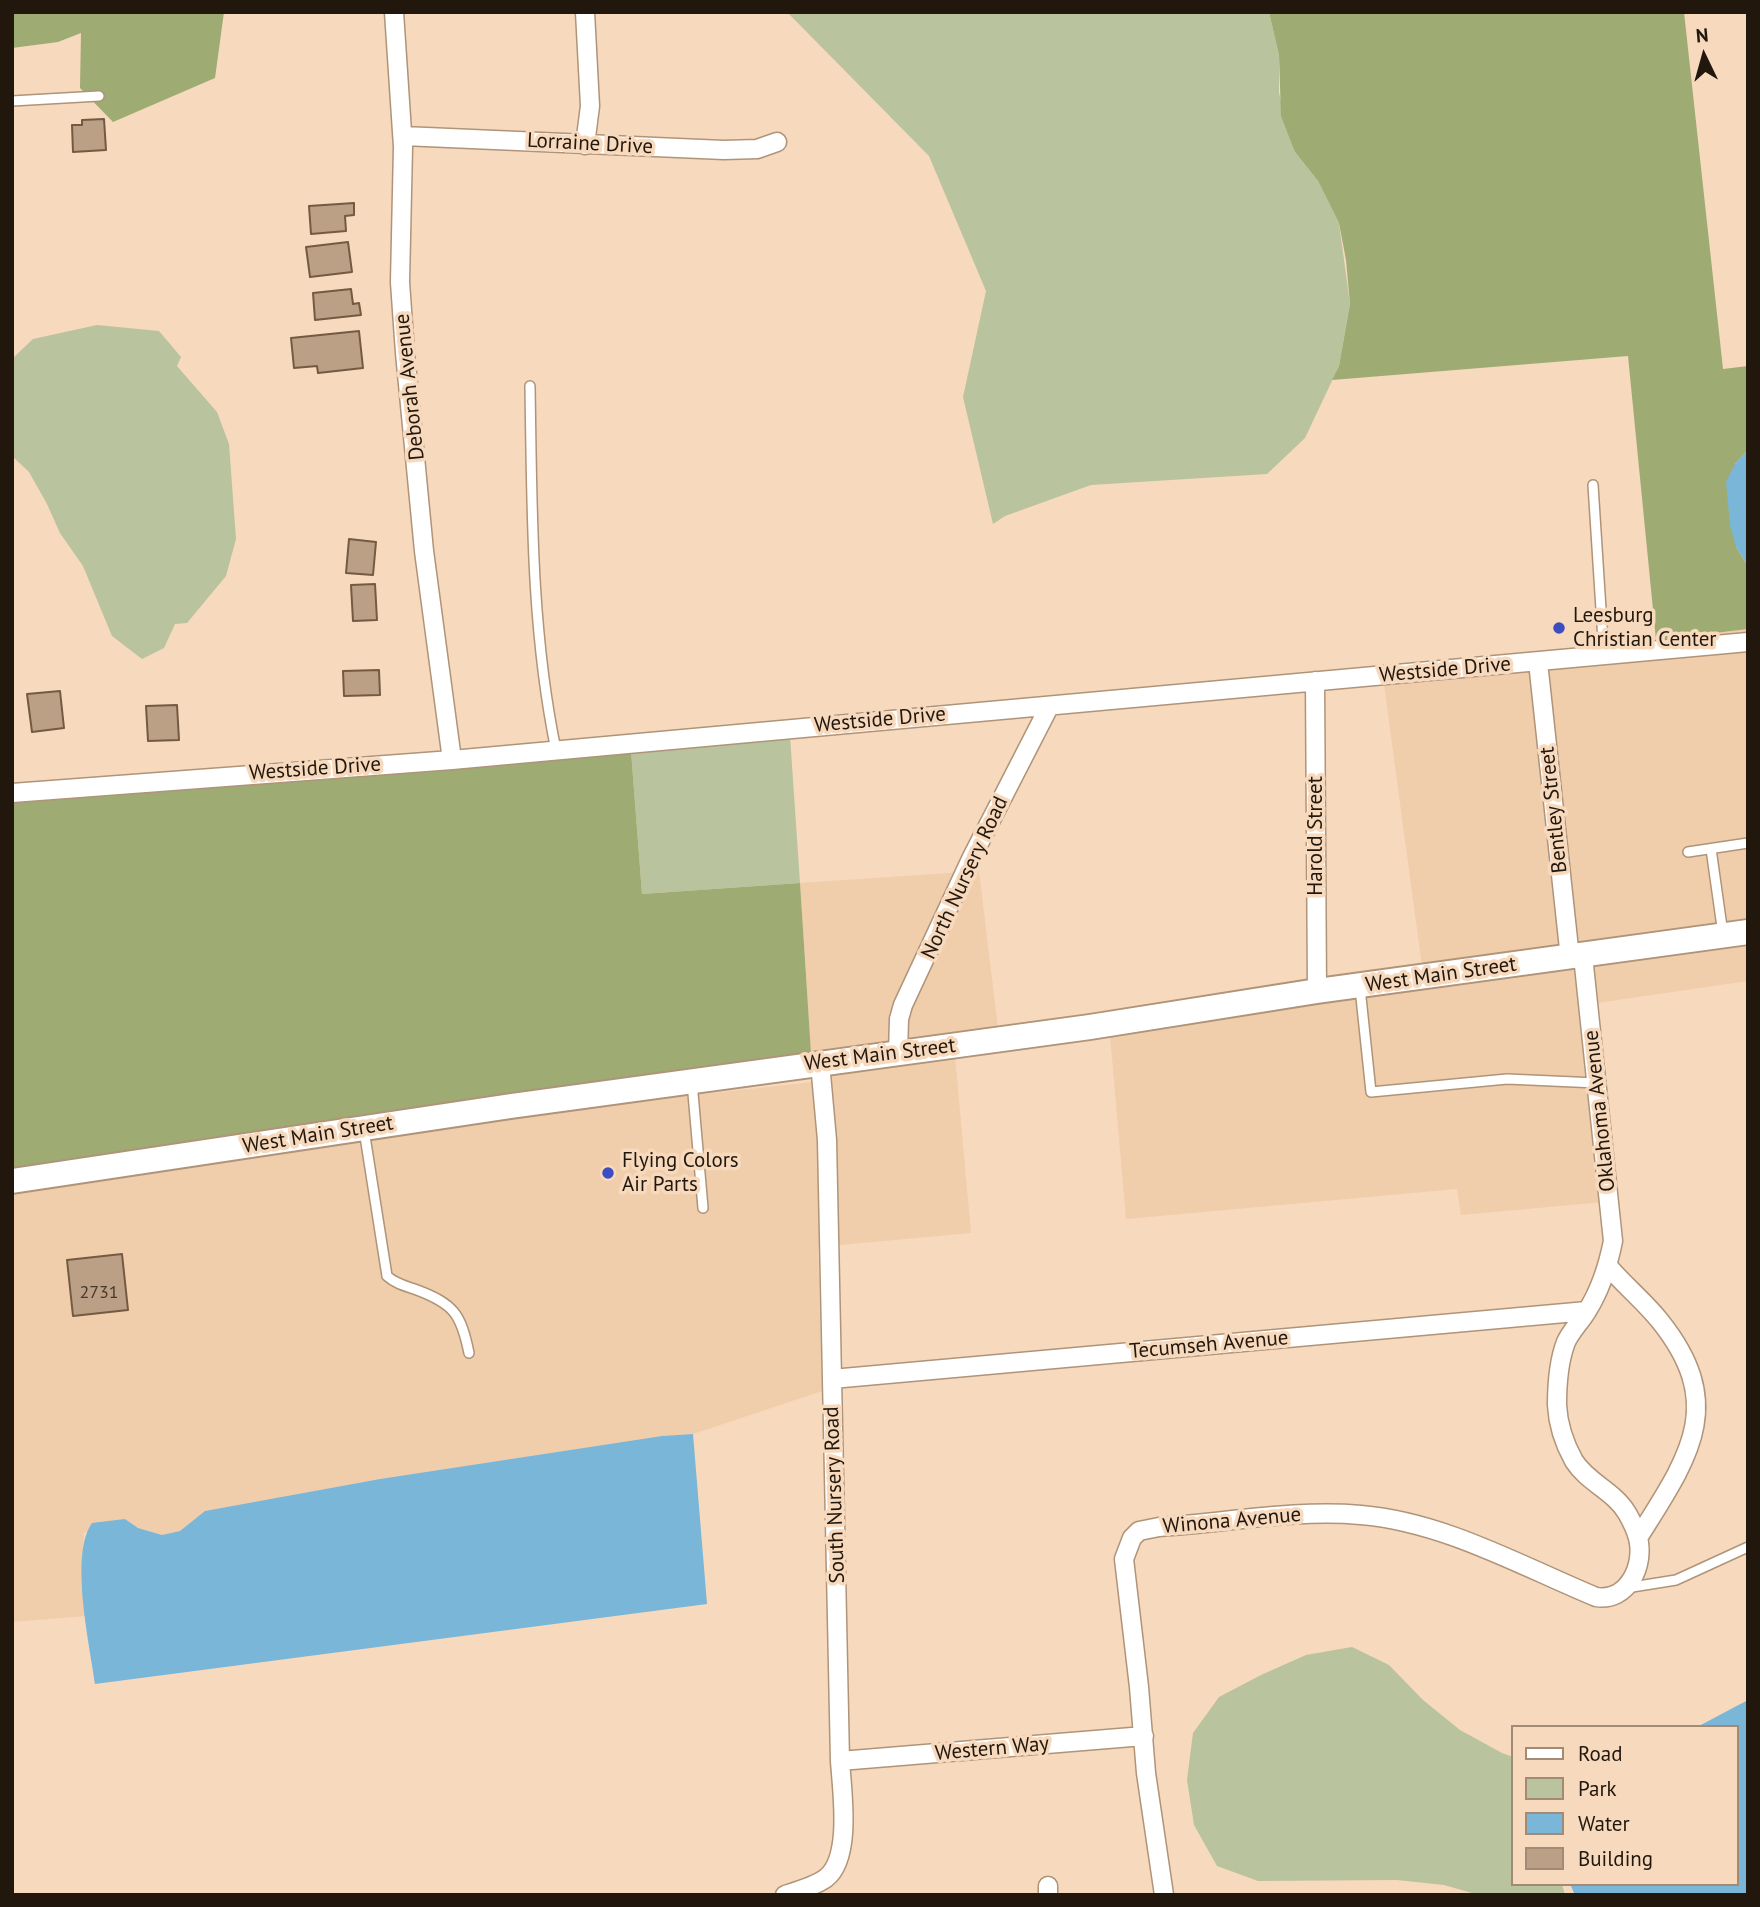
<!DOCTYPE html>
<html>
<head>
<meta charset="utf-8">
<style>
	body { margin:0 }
	#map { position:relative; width:1760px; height:1907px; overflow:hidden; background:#f7d9bd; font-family:"PT Sans",sans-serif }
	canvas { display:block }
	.frame { position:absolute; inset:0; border:14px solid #21170d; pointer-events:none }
	.legend { position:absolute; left:1511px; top:1725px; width:228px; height:161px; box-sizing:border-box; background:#f7d9bd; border:2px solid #a18b77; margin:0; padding:9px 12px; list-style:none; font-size:21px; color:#21170d }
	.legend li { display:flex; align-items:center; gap:14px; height:35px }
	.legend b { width:35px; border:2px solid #a18b77 }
	.north { position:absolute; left:1669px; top:21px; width:70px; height:70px; -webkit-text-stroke:5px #f7d9bd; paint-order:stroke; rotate:355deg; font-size:19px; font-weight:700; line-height:28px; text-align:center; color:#21170d }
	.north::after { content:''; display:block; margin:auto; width:24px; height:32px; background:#21170d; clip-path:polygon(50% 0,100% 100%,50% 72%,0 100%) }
</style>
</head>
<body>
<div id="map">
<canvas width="1760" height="1907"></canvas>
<div class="frame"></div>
<ul class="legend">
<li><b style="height:9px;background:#fff"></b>Road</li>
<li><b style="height:19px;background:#b9c39d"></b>Park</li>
<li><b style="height:19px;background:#79b6d8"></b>Water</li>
<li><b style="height:19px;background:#bca085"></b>Building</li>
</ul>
<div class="north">N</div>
</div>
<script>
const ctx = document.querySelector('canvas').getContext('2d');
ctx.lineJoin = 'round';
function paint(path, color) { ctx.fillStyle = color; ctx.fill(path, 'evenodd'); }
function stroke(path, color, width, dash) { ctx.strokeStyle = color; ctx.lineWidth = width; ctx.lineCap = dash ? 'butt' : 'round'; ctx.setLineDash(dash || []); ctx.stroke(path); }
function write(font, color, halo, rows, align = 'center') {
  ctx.font = font + ' "PT Sans",sans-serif'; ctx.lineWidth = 7; ctx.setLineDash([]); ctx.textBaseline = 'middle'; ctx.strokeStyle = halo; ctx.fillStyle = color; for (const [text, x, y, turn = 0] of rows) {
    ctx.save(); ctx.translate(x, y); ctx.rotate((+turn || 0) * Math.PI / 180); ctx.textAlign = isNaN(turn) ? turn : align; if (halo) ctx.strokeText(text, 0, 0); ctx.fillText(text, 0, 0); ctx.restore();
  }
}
const built = new Path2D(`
	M1748 629V921L1422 966 1382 670 1523 662 1656 640Z
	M979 871 998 1028 811 1053 800 883Z
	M1748 944V981L1590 1004 1604 1202 1461 1215 1457 1189 1126 1219 1110 1035 1318 1003Z
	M955 1056 971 1233 818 1247 822 1391 693 1434 662 1436 380 1479 205 1511 180 1531 162 1535 138 1528 125 1519 84 1533 81 1583 86 1616 12 1622V1193L535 1113 812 1082V1075Z`);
const green = new Path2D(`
	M787 12H1269L1279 55V93L1295 152 1318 181 1339 223 1350 304 1339 366 1305 438 1267 474 1091 485 1005 516 993 524 963 397 986 291 929 156Z
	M97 325 159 331 181 357 177 366 217 412 229 444 236 539 226 576 187 623 175 624 164 648 142 659 112 636 83 566 60 533 47 504 29 472 12 456V359L33 339Z
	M789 721 800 883 642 894 630 738Z
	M1352 1647 1389 1665 1423 1700 1460 1730 1502 1753 1513 1757V1884H1562L1565 1895H1479L1444 1885 1397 1880 1258 1881 1217 1866 1194 1825 1187 1780 1193 1733 1219 1697 1261 1675 1306 1655Z`);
const forest = new Path2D(`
	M12 12H224L215 78 113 122 80 88 81 33 58 42 12 48Z
	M1269 12H1684L1723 369 1748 366V450L1735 464 1736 547 1748 566V629L1656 640 1628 356 1332 380 1339 366 1350 304 1346 260 1339 223 1318 181 1295 152 1281 116 1279 55Z
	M630 738 642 894 800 883 811 1053 12 1170V800Z`);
const water = new Path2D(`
	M1748 450V566L1736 547 1730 525 1726 482 1735 464Z
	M693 1434 707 1604 95 1684C90 1645 69 1555 92 1523L125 1519 138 1528 162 1535 180 1531 205 1511 380 1479 662 1436Z
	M1748 1700V1895H1575L1570 1884H1737V1727H1697Z`);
const building = new Path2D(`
	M104 119 106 150 73 152 72 125H82V120Z
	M354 203V215L345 216 346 231 311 234 309 206Z
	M348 242 352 272 310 277 306 247Z
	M351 289 353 304 359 303 361 315 315 320 313 293Z
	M359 331 363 368 318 373 317 366 294 368 291 338Z
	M349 539 376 542 373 575 346 573Z
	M375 584 377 620 353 621 351 585Z
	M379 670 380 695 344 696 343 671Z
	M60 691 64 728 32 732 27 694Z
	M177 705 179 740 148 741 146 706Z
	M122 1254 128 1310 73 1316 67 1260Z`);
const lane = new Path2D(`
	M12 101 99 96
	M530 386C532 507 531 630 556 750
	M1593 485 1604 656
	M1711 849 1723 934
	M1688 852 1748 843
	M1360 988 1371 1092 1507 1079 1597 1083
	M692 1082 703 1208
	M364 1130 387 1276C396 1284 406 1286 417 1290 454 1304 461 1314 469 1353
	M1626 1588 1676 1580 1748 1547`);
const street = new Path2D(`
	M394 12 403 147 400 282 405 353 424 551 452 760
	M585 12 590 106 585 145
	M403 136 724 150 757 149 777 142
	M1538 662 1570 958
	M1315 681 1317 991
	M12 793 452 760 1748 642
	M898 1053 899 1019 903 1005 972 857 1049 707
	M1608 1266C1624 1285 1644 1301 1660 1321 1728 1406 1688 1458 1638 1538
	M832 1379 1587 1311
	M840 1761 1144 1736
	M785 1895C798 1891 815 1886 826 1878 852 1858 842 1791 840 1761L827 1140 820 1063
	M1048 1895V1886
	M1164 1895 1146 1773 1139 1687 1124 1559 1132 1538 1139 1531 1159 1527C1226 1523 1294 1509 1361 1515 1444 1522 1521 1566 1596 1597 1628 1602 1645 1565 1638 1538 1636 1530 1631 1520 1627 1513 1614 1491 1588 1483 1574 1461 1564 1443 1558 1426 1557 1405 1557 1386 1559 1360 1566 1342 1571 1331 1581 1321 1587 1311 1601 1289 1608 1266 1613 1241L1583 956`);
const secondary = new Path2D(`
	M12 1181 511 1106 1090 1027 1317 991 1748 932`);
const markers = [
	[1559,628,7,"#3c4dc0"],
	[608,1173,7,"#3c4dc0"]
];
const numberNames = [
	["2731",99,1293]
];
const streetNames = [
	["Lorraine Drive",590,144,3],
	["Deborah Avenue",410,387,-96],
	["Westside Drive",1445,670,-5],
	["Westside Drive",880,720,-5],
	["Westside Drive",315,769,-4],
	["Bentley Street",1554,810,-96],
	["Harold Street",1316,836,-90],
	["North Nursery Road",965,878,-65],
	["West Main Street",1441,975,-8],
	["West Main Street",880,1055,-7],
	["Oklahoma Avenue",1600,1111,-96],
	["West Main Street",318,1135,-9],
	["Tecumseh Avenue",1209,1345,-5],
	["South Nursery Road",835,1495,-92],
	["Winona Avenue",1232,1521,-5],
	["Western Way",992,1749,-5]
];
const poiNames = [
	["Leesburg",1573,616],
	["Christian Center",1573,640],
	["Flying Colors",622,1161],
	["Air Parts",622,1185]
];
paint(built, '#f0cdab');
paint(green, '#b9c39d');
paint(forest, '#9eab72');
paint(water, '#79b6d8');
paint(building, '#bca085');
stroke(building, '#735a41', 2);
stroke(lane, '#af9479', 12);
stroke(street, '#af9479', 21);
stroke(secondary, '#af9479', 28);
stroke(lane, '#fff', 9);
stroke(street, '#fff', 18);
stroke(secondary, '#fff', 24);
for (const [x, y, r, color] of markers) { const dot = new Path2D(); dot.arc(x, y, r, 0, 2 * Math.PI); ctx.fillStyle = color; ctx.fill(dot); stroke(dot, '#f7d9bd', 2.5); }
write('18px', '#48392b', null, numberNames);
write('21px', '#21170d', '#f7d9bd', streetNames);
write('21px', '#21170d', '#f7d9bd', poiNames, 'left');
</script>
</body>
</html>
